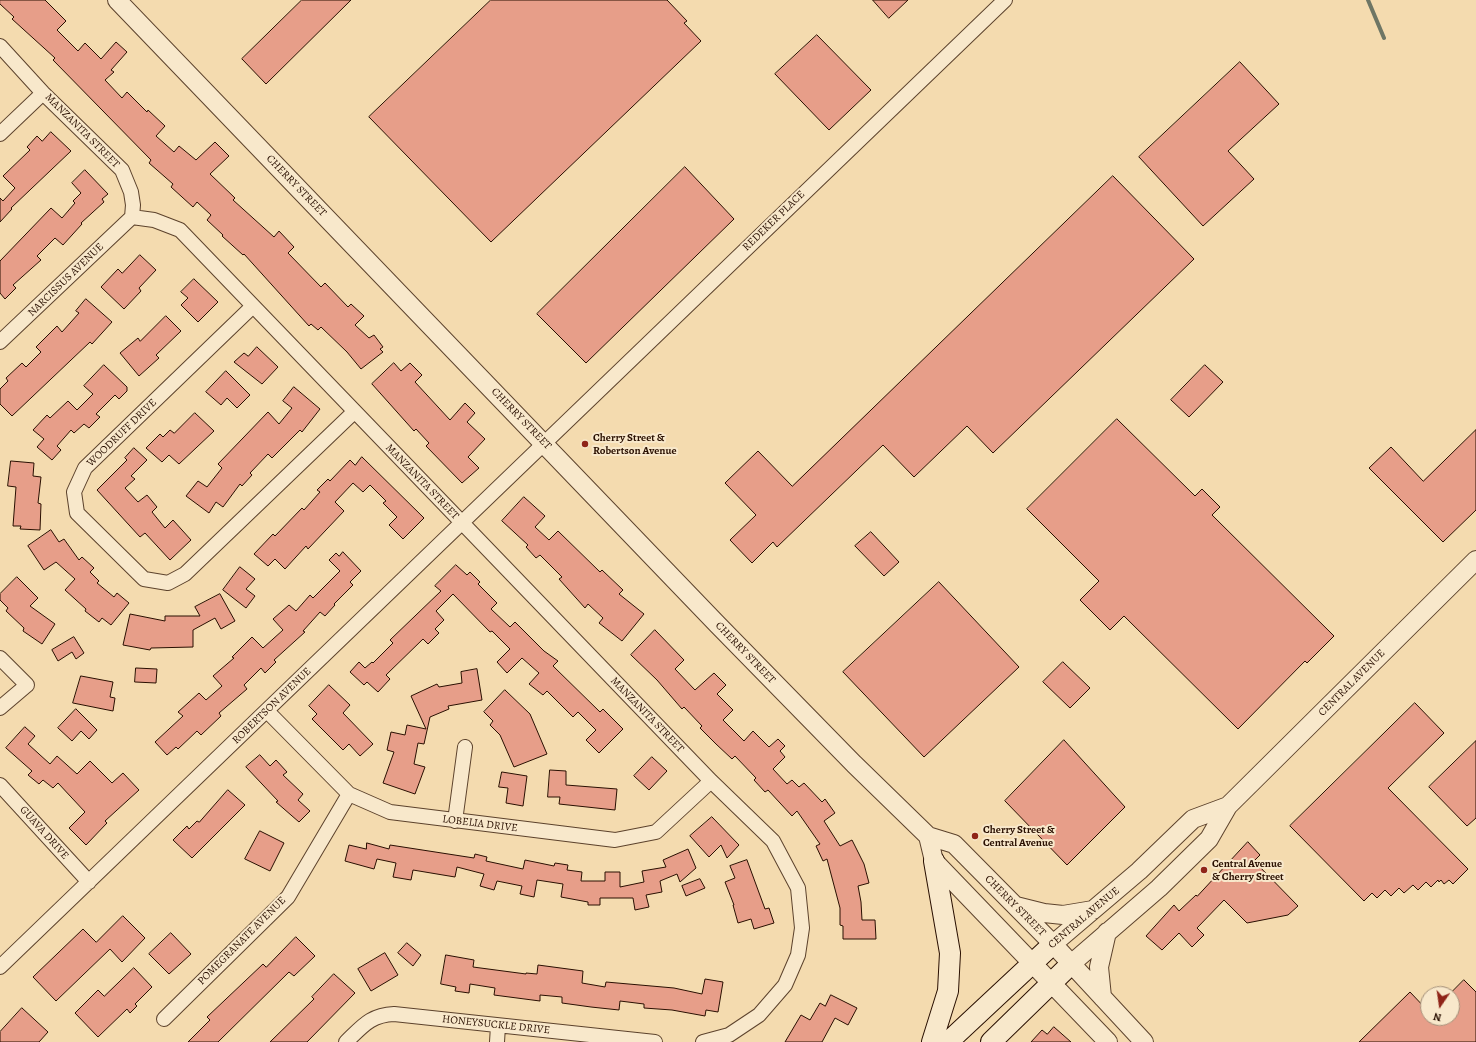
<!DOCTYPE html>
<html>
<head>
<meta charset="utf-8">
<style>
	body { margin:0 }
	#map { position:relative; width:1476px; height:1042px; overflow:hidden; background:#f4dbaf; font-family:Alegreya,serif }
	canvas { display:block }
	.north { position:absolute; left:1420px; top:986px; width:40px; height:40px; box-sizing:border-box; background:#f8e8cb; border:1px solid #a5917a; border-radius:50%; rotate:193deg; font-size:11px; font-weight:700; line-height:16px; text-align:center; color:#290f01 }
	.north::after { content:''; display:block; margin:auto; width:14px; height:18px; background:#8f2418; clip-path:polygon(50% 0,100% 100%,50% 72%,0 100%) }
</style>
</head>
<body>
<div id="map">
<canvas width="1476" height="1042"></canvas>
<div class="north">N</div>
</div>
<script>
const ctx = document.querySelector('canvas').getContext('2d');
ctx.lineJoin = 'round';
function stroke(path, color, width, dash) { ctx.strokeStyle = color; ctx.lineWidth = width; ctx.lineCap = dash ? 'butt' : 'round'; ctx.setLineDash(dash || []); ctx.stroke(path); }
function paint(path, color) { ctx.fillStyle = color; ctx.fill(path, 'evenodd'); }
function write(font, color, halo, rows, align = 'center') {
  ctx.font = font + ' Alegreya,serif'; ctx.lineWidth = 4; ctx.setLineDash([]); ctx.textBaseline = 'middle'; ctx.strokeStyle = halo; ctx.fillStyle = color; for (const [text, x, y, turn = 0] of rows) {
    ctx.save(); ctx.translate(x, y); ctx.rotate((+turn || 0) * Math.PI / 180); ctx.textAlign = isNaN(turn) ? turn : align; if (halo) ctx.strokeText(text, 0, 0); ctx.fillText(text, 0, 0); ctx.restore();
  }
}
const stream = new Path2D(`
	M1368 0 1384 38`);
const building = new Path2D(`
	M0 0H45L66 21 57 30 78 51 85 43 101 59 116 42 127 52 111 70 114 72 105 80 122 98 127 92 147 112 148 110 165 126 156 136 174 152 179 146 196 160 215 142 229 156 210 174 235 198 233 200 274 237 279 231 294 247 288 253 321 287 325 283 348 307 351 304 364 316 355 325 369 338 374 335 383 347 380 349 383 352 361 369 347 352 321 327 318 330 311 324 309 326 244 254 243 255 222 236 223 235 207 220 211 215 197 202 193 207 171 187 173 184 149 163 151 160 53 60 55 58 12 19 14 17 0 4Z
	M302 0H351L266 84 242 59Z
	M491 0H667L687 21 684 23 701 41 491 242 369 117Z
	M873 0H908L889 18Z
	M817 35 871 90 829 130 775 74Z
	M1240 62 1279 104 1228 151 1254 179 1203 226 1139 157Z
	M51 132 71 151 11 208 12 209 0 222V198L3 201 15 188 3 176 30 150 27 147 37 136 42 141Z
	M685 167 734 219 586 363 537 314Z
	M85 170 108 194 102 199 104 202 81 223 82 224 63 245 55 238 37 256 41 260 13 285 16 288 5 299 0 293V261L51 208 62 218 75 203 73 201 81 193 72 183Z
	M1113 176 1194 259 993 453 967 426 914 477 883 445 777 547 773 542 752 563 730 540 756 515 725 483 758 451 792 486Z
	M140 255 156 270 139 288 141 291 124 309 101 287 118 269 122 273Z
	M194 279 218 302 198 322 181 305 188 298 181 292Z
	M86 299 112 322 92 344 90 342 12 416 0 404V389L8 381 6 378 22 363 26 367 41 352 36 347 57 326 62 332 79 313 76 311Z
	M166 316 181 331 156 355 159 358 139 376 120 353 138 338 140 341Z
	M257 347 278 367 262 384 234 362 244 353 248 356Z
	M394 363 401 371 410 363 422 375 415 382 450 420 465 403 475 413 467 422 485 439 468 457 479 468 462 483 426 446 429 443 416 429 414 431 372 384Z
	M104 365 127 387V391L119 399 115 395 96 414 100 417 89 428 84 424 74 433 71 430 57 446 61 450 52 460 37 447 44 439 33 430 47 415 50 418 68 401 77 410 93 394 84 386Z
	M1205 365 1223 382 1189 417 1171 400Z
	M226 371 250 395 237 408 227 398 221 405 206 392Z
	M294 387 320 409 302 432 300 430 272 458 268 454 250 473 252 475 242 486 240 484 223 507 216 502 209 513 186 496 198 481 207 487 222 468 218 464 268 412 279 424 292 408 283 401Z
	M195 413 214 431 179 464 169 455 162 462 146 448 160 434 163 437 170 430 174 433Z
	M1117 419 1195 496 1202 489 1220 507 1212 515 1334 636 1307 663 1305 661 1238 729 1124 616 1110 630 1080 600 1099 581 1027 509Z
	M1476 430V510L1443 542 1369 468 1391 447 1423 481Z
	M134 448 147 460 131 476 135 479 125 488 138 502 147 495 157 507 152 512 165 528 173 520 191 540 170 560 145 533 140 537 97 490 127 460 125 458Z
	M362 457 424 518 403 539 389 525 397 517 383 503 386 501 370 485 363 492 353 483 335 502 344 511 308 549 306 546 285 569 275 559 268 566 254 554 273 534 275 536 302 508 304 510 320 492 317 490 328 479 330 481 350 460 355 465Z
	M11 461 34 463 33 476 41 477 38 503 41 504 40 530 20 529 21 526H13L16 487 8 486Z
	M524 497 545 516 535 527 549 540 558 531 600 572 602 570 623 590 619 594 644 614 622 641 599 623 603 618 588 604 585 608 559 579 562 577 540 555 536 558 526 547 528 545 502 521Z
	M51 530 59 542 64 539 79 560 82 557 94 568 90 572 99 581 97 583 114 597 117 593 129 603 111 625 102 618 99 622 85 611 86 609 65 590 75 579 56 562 44 570 28 546Z
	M871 532 899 562 884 576 855 546Z
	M343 552 361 571 350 582 353 585 334 604 335 605 325 616 320 612 303 631 305 632 274 660 276 662 265 673 261 668 244 685 247 689 219 713 221 716 201 735 197 731 178 749 176 747 167 755 155 742 183 716 178 712 199 693 206 700 222 686 213 676 234 658 232 657 252 637 263 648 283 630 273 619 289 605 296 611 310 595 313 598 340 571 329 560 336 553 339 556Z
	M456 565 467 575 470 572 480 582 478 584 497 603 491 609 510 627 515 622 544 651 558 661 553 666 600 712 603 709 623 729 599 753 586 740 596 730 578 712 573 717 547 691 543 695 529 684 539 673 522 658 507 673 497 662 510 649 492 631 490 632 453 594 436 611 444 620 435 629 439 633 428 644 423 639 386 675 390 679 378 692 367 682 364 685 350 672 359 662 365 668 372 662 373 663 393 643 390 640 441 591 435 586Z
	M240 567 255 579 246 589 255 596 246 608 223 590Z
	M17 577 38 598 30 606 55 624 42 644 23 631 24 628 6 611 8 608 0 600V594Z
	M939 582 1019 667 924 757 843 672Z
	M220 594 235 621 221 629 215 618 193 630V647L151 648 150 650 123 645 130 614 165 621V616H200L195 607Z
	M655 630 684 660 675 669 695 690 714 673 726 685 717 694 733 710 723 720 744 741 753 731 769 747 778 739 785 746 780 751 785 757 773 769 787 784 792 780 799 787 804 783 822 802 825 799 835 813 824 821 840 846 852 840 864 864 869 883 858 886 861 902 862 920H875L876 939H843V926L840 925V908L827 859 823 861 816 846 820 844 797 811 792 816 768 790 765 792 754 780 756 778 735 756 732 759 716 744 700 728 702 726 684 707 682 709 657 680 631 655Z
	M74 637 84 653 76 659 72 652 58 661 52 650Z
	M1063 662 1090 688 1070 708 1043 682Z
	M136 668 157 669 156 683 135 682Z
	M477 669 482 700 448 706 449 709 430 717 424 744 418 743 414 764 425 767 415 794 383 783 394 752 387 750 391 732 405 735 407 725 426 729 411 696 437 684 439 687 462 683 461 672Z
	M81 676 113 682 110 697 115 698 113 711 73 703Z
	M329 685 350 705 343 713 373 744 360 756 349 744 343 750 312 719 317 714 309 706Z
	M505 690 530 714 547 754 514 767 500 735 490 725 493 721 484 712Z
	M1415 703 1444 733 1388 788 1468 869 1453 884 1449 880 1444 884 1441 880 1439 882 1438 880 1431 887 1426 882 1418 890 1413 885 1404 893 1399 888 1391 896 1385 890 1377 898 1372 893 1364 901 1290 826Z
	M76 709 97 730 89 739 81 731 72 741 58 728Z
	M25 727 35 736 28 744 50 764 57 756 77 774 90 761 112 783 123 773 139 790 105 821 107 823 86 845 69 828 85 812 58 783 53 788 43 780 39 784 28 775 32 771 6 748Z
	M1064 740 1125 807 1067 865 1005 801Z
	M1476 741V818L1467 826 1429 787Z
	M260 755 270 766 276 760 287 772 283 775 303 794 298 800 310 811 299 822 276 802 278 801 246 767Z
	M652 757 667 771 649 790 634 776Z
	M550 770 566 771V785L617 789 615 810 559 804 560 797H548Z
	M502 772 527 776 523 806 506 803 508 788 499 787Z
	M228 790 245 805 192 858 173 840 187 826 189 829 197 821 199 822Z
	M712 817 739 845 727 858 721 845 709 857 690 836Z
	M260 831 284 843 270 871 245 859Z
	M1248 842 1260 855 1254 861 1298 906 1288 915 1247 923 1224 900 1197 928 1204 935 1192 947 1179 933 1162 950 1146 936 1174 905 1179 911 1196 895 1197 896Z
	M367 843 389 849 390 845 474 858 475 854 487 857 486 861 523 869 525 860 554 866 555 863 568 865 567 870 582 872 581 881H605V872H620V887L644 882 642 871 666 867 663 860 688 849 696 868 680 882 677 874 660 881 662 892 646 895 649 907 635 910 633 898H600V905H588V902L561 897 563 884 537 880 534 897 520 894 522 886 497 881 494 890 480 886 484 874 457 867 455 877 413 870 411 880 393 877 396 863 377 859 374 869 345 861 349 845 366 849Z
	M747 860 765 909 769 908 774 923 754 929 751 919 738 923 733 905H734L725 882 735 878 730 866Z
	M700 879 705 888 686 896 682 886Z
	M123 916 145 938 122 962 110 949 56 1001 33 977 83 929 96 942Z
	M171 933 191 954 169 974 149 954Z
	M296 937 315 956 294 976 289 972 218 1042H188L210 1020 207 1017 263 964 266 967Z
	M407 943 421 955 413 966 398 953Z
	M385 953 398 975 371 991 358 969Z
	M446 955 474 960 473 967 526 974V973L537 974 538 965 583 971 582 983 605 987 606 982 674 988 702 994 705 979 723 982 718 1012 706 1010 705 1016 672 1010 644 1008V1004L620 1001 619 1010 591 1007 562 1003V997L540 995V1001L494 995 495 988 470 984 469 993 455 991 456 987 441 984Z
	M134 968 152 987 135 1004 137 1006 130 1013 127 1009 98 1037 75 1013 98 990 104 996Z
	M334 974 355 993 307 1042H270L314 999 312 997Z
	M1464 980 1476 992V1042H1359L1410 992 1428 1011V1018H1452V992Z
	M831 995 857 1008 848 1025 835 1018 822 1042H785L801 1015 810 1020 820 1003 825 1006Z
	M22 1008 48 1032 39 1042H0V1032Z
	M1054 1027 1071 1042H1031L1042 1030 1047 1034Z`);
const minor = new Path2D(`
	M0 46 43 93 122 170 131 192 133 205 132 217 154 220 180 230 711 781 773 841 798 888 802 928 798 955 785 985 759 1015 729 1035 703 1042
	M0 134 43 93
	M253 306 85 468 74 492 77 513 144 579 168 583 185 574 354 412
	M0 342 132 217
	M0 658 27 685 0 708
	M267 711 349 794 390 812 615 840 656 832 711 781
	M0 785 89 882
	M455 821 465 747
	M0 967 1005 0
	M164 1019 288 897 349 794
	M346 1042C362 1027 370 1015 394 1014L655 1042
	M497 1042 498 1026`);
const tertiary = new Path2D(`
	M117 0 717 624 854 764 928 836 954 844 1053 944 1144 1042
	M928 836 934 861 1108 1042
	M1016 906 1044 913 1063 915 1093 910
	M1053 944 1139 871 1193 819 1228 806
	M1071 964 1159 888 1209 839 1228 806 1476 560
	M1102 997 1099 967 1107 932`);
const secondary = new Path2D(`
	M932 1042 948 991 950 953 934 861
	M948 1042 1053 944
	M991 1042 1071 964`);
const markers = [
	[585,444,4,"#8f2418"],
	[975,836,4,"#8f2418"],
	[1204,870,4,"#8f2418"]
];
const streetNames = [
	["MANZANITA STREET",82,131,45],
	["CHERRY STREET",296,186,46],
	["REDEKER PLACE",774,221,-44],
	["NARCISSUS AVENUE",66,280,-44],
	["CHERRY STREET",521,419,46],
	["WOODRUFF DRIVE",122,433,-44],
	["MANZANITA STREET",422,482,46],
	["CHERRY STREET",745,653,46],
	["CENTRAL AVENUE",1352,683,-45],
	["ROBERTSON AVENUE",272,706,-44],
	["MANZANITA STREET",647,715,46],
	["LOBELIA DRIVE",480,824,7],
	["GUAVA DRIVE",44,833,48],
	["CHERRY STREET",1015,906,45],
	["CENTRAL AVENUE",1084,918,-40],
	["POMEGRANATE AVENUE",242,941,-45],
	["HONEYSUCKLE DRIVE",496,1025,6]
];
const poiNames = [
	["Cherry Street &",593,438],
	["Robertson Avenue",593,451],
	["Cherry Street &",983,830],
	["Central Avenue",983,843],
	["Central Avenue",1212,864],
	["& Cherry Street",1212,877]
];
stroke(stream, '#6e7665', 4);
paint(building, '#e79e89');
stroke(building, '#290f01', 1);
stroke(minor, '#5c422c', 16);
stroke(tertiary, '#5c422c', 20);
stroke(secondary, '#290f01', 22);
stroke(minor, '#f8e8cb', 14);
stroke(tertiary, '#f8e8cb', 18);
stroke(secondary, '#f8e8cb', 20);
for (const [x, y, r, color] of markers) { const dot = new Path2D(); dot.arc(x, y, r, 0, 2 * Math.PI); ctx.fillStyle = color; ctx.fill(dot); stroke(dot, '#f8e8cb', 1.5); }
write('11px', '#290f01', '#f8e8cb', streetNames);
write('bold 11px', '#290f01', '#f8e8cb', poiNames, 'left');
</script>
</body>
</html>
